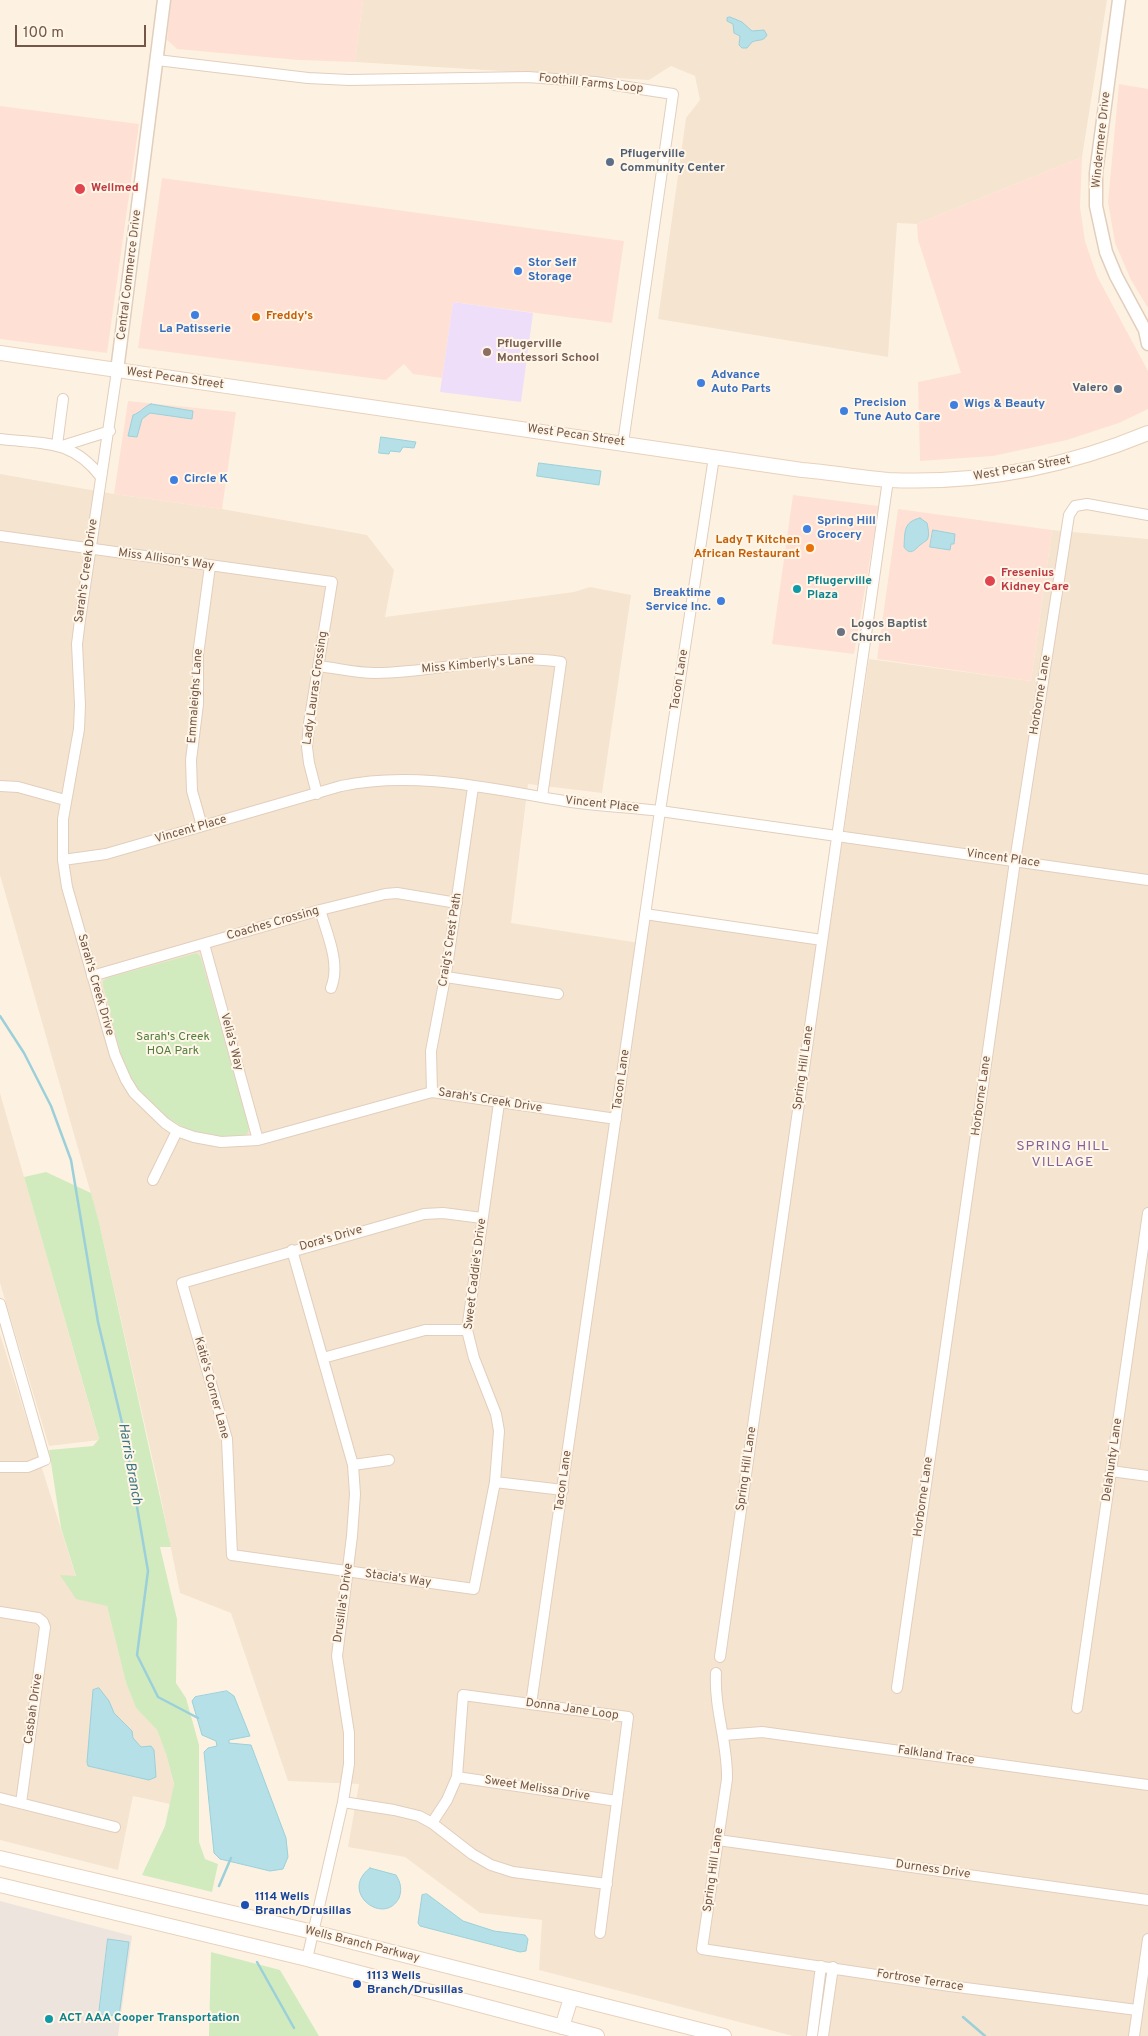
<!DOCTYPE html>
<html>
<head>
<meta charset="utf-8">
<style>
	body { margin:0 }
	#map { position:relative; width:1148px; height:2036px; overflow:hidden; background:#fdf2e1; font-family:Overpass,sans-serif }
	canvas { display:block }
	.scale { position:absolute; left:15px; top:25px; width:131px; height:22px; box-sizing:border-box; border:2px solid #755747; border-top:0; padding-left:6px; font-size:15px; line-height:18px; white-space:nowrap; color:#755747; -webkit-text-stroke:4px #fff6e8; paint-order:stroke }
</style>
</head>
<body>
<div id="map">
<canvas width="1148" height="2036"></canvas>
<div class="scale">100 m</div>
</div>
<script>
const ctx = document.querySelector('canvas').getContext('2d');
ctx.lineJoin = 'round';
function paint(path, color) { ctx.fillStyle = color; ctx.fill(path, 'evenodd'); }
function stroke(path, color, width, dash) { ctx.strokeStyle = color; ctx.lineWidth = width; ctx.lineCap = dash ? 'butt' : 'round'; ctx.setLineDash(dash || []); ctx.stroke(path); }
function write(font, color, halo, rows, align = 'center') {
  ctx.font = font + ' Overpass,sans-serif'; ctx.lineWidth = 4; ctx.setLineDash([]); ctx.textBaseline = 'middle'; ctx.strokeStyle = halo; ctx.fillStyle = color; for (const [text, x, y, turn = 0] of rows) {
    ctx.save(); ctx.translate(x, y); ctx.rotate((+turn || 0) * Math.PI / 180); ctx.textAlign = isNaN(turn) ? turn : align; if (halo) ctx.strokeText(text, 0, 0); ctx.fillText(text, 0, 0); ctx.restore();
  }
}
const residential = new Path2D(`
	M363 0H1107L1082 157 917 224 897 223 888 357 658 319 686 118 700 100 695 76 671 66 649 80 355 62Z
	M0 474 114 494 222 509 367 535 394 570 385 617 574 592 590 587 631 595 602 793 528 784 511 923 646 944 649 920 827 946 869 659 1031 681 1052 530 1148 539V2036H793L539 1970 542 1920 480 1913 405 1857 348 1847 359 1784 288 1781 231 1613 180 1593 157 1479 99 1222 0 875Z
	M0 1093 99 1440 49 1446 0 1283Z
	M0 1334 76 1577 107 1606 126 1683 136 1708 157 1730 166 1754 174 1785 170 1804 133 1796 118 1870 0 1840Z`);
const commercial = new Path2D(`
	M171 0H363L355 62 298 60 177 49 167 40Z
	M1119 84 1148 89V308L1131 280 1115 243 1108 202Z
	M0 106 139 124 107 353 0 339Z
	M1082 157 1080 207 1085 241 1097 276 1148 371V409L1119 423 1067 440 993 456 920 461 918 382 961 373 918 240 917 224Z
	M162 178 624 241 612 323 453 302 442 378 413 374 404 364 386 380 138 348Z
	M128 401 236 412 222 509 114 494Z
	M793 495 879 506 854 654 772 644Z
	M898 509 1052 530 1031 681 877 659Z`);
const industrial = new Path2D(`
	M0 1901 132 1936 118 2036H0Z`);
const education = new Path2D(`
	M453 302 533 313 521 402 440 392Z`);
const green = new Path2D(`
	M197 953 201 958 249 1127 248 1133C238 1141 220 1137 208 1135 174 1128 144 1104 129 1074 117 1049 111 1012 103 986V981L107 978Z
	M46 1172 91 1193 99 1222 171 1547H160L177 1619 176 1683 186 1698 199 1745V1842L205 1859 218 1864 212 1892 142 1875 165 1826 174 1784 166 1754 157 1730 136 1708 126 1683 107 1606 76 1599 60 1575 76 1576 61 1528 49 1450 93 1446 99 1439 24 1177Z
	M211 1952 280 1970 319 2036H209Z`);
const water = new Path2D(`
	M730 17 742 22 752 31 764 30 767 35C763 42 759 39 752 42L747 48H742L739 45 740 36 734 33 733 24 727 21V18Z
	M151 404 193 411 192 419 150 413 142 419 137 437 128 436 133 415C140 413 146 405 151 404Z
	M381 437 416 442 414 448 403 447 400 452 390 451 389 454 379 453Z
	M539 463 601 471 599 485 537 476Z
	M920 518 927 523C928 528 930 535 927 540 925 542 922 543 920 545 915 550 910 556 904 547 905 532 903 522 920 518Z
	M933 530 955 534 954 544H951L950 550 930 547Z
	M99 1688 109 1701 114 1713 132 1731 133 1738 141 1747 151 1746 154 1750 156 1777 149 1780 88 1766 87 1762 93 1690Z
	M227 1691 234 1696 250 1736 229 1740V1743L251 1745 286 1838 288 1857 283 1869 270 1871 220 1859 214 1853 204 1752 208 1748 217 1746 216 1741 202 1735 192 1701 195 1697Z
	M370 1868 396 1875C401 1883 402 1890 399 1898 384 1927 338 1892 370 1868Z
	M427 1894 463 1921 494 1931 525 1935 528 1939 526 1951 520 1952 420 1926 418 1923 422 1895Z
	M108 1939 129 1942 119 2016 99 2014Z`);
const stream = new Path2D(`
	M0 1016 24 1053 51 1106 71 1160 98 1322 124 1431 148 1571 137 1655 158 1697 198 1718
	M219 1886 231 1858
	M257 1962 294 2028
	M963 2017 985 2036`);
const minor = new Path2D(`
	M157 60 308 78 349 80 528 77 595 82 673 94 623 443
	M117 371 80 620 77 644 80 705 79 729 63 819V860L67 887 115 1055 126 1080 134 1093 165 1123 177 1131 194 1137 221 1142 258 1140 432 1092 616 1119
	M0 439C44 444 72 439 101 477
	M57 445 63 399
	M62 446 110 431
	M0 536 332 582 309 723 307 747 309 763 317 794
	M318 666C337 668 356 673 375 673 437 673 500 652 561 662L542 797
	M0 786 18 787 65 800
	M202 826 192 791 191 760 198 704V655L210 566
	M63 860 106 854 341 786C415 770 491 789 565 801 596 806 628 807 660 811L1148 880
	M320 910C327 934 341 964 331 988
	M645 914 822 940
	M204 944 258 1140
	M92 976 320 910 385 894 397 893 457 903
	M446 977 558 994
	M432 1092 431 1051 447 967 473 787
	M153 1180 177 1131
	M482 1218 443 1213 424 1214 182 1283 227 1439 232 1555 474 1589 495 1482 499 1431 496 1414 474 1358 467 1330 499 1103
	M292 1250 353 1465 355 1494 352 1536 337 1656 349 1733V1764L343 1802 307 1959
	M0 1304 45 1460 28 1467H0
	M323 1358 425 1330H467
	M353 1465 389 1460
	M1111 1471 1148 1476
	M495 1482 563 1490
	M0 1612 38 1618 43 1622 45 1627 21 1803
	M720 1657 888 480
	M716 1673C714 1709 728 1744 727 1779L702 1949 950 1986 1137 2010
	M897 1688 1015 861 1069 515 1075 506 1087 504 1148 515
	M531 1704 660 811 714 457
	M1077 1708 1148 1213
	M724 1735 762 1732 1148 1785
	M457 1777 617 1801
	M0 1798 115 1827
	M343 1802 394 1810 419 1816 432 1823 472 1854 491 1865 513 1872 607 1884
	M432 1823 447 1800 457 1777 463 1695 628 1717 600 1933
	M718 1840 1148 1900
	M812 2036 821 1966
	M823 2036 833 1967
	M1134 2036 1148 1939`);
const tertiary = new Path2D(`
	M1119 0 1096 173V206L1106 252 1116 276 1145 330 1148 344
	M117 371 164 0`);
const secondary = new Path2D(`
	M0 353 802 470C831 472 860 478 889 480 978 484 1066 467 1148 433
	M0 1858 313 1932 724 2036
	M0 1885 307 1959 597 2036
	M562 2027 571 1998`);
const markers = [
	[610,162,5,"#5c6f8a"],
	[80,189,6,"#e0444e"],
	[518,271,5,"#3f7fe0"],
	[195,315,5,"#3f7fe0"],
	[256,317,5,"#e8710a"],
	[487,352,5,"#8d6e63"],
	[701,383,5,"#3f7fe0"],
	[1118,389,5,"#5c6f8a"],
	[954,405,5,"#3f7fe0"],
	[844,411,5,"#3f7fe0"],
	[174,480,5,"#3f7fe0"],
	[807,529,5,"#3f7fe0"],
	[810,548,5,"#e8710a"],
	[990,581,6,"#e0444e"],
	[797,589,5,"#0f9aa8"],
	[721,601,5,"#3f7fe0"],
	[841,632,5,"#6b7280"],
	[245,1905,5,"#1a4fb4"],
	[357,1984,5,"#1a4fb4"],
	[49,2019,5,"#0f9aa8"]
];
const streetNames = [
	["Foothill Farms Loop",591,84,6],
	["Windermere Drive",1102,140,-84],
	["Central Commerce Drive",130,275,-83],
	["West Pecan Street",175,379,8],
	["West Pecan Street",576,436,8],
	["West Pecan Street",1022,469,-10],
	["Miss Allison's Way",166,560,8],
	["Sarah's Creek Drive",87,571,-82],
	["Miss Kimberly's Lane",478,665,-5],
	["Tacon Lane",680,680,-81],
	["Lady Lauras Crossing",316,688,-82],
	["Horborne Lane",1041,695,-81],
	["Emmaleighs Lane",196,696,-86],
	["Vincent Place",602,805,6],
	["Vincent Place",191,830,-16],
	["Vincent Place",1003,859,8],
	["Coaches Crossing",273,924,-16],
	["Craig's Crest Path",451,940,-81],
	["Sarah's Creek Drive",95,985,74],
	["Velia's Way",231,1042,75],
	["Spring Hill Lane",804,1068,-82],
	["Tacon Lane",622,1080,-82],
	["Horborne Lane",982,1096,-82],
	["Sarah's Creek Drive",490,1101,9],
	["Dora's Drive",331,1239,-16],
	["Sweet Caddie's Drive",476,1274,-83],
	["Katie's Corner Lane",211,1388,75],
	["Delahunty Lane",1113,1460,-82],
	["Spring Hill Lane",747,1469,-82],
	["Tacon Lane",564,1481,-82],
	["Horborne Lane",924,1497,-82],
	["Stacia's Way",398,1579,8],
	["Drusilla's Drive",344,1603,-82],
	["Casbah Drive",34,1709,-82],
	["Donna Jane Loop",572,1710,8],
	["Falkland Trace",936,1756,8],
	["Sweet Melissa Drive",537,1789,9],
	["Spring Hill Lane",714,1870,-82],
	["Durness Drive",933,1870,8],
	["Wells Branch Parkway",362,1945,14],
	["Fortrose Terrace",920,1981,9]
];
const serviceNames = [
	["Pflugerville",620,155],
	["Community Center",620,169],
	["Valero",1108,389,"right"]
];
const healthNames = [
	["Wellmed",91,189],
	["Fresenius",1001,574],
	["Kidney Care",1001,588]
];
const shopNames = [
	["Stor Self",528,264],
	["Storage",528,278],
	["La Patisserie",195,330,"center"],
	["Advance",711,376],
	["Auto Parts",711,390],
	["Precision",854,404],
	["Tune Auto Care",854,418],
	["Wigs & Beauty",964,405],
	["Circle K",184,480],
	["Spring Hill",817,522],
	["Grocery",817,536],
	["Breaktime",711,594,"right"],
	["Service Inc.",711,608,"right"]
];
const foodNames = [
	["Freddy's",266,317],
	["Lady T Kitchen",800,541,"right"],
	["African Restaurant",800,555,"right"]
];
const educationNames = [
	["Pflugerville",497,345],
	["Montessori School",497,359]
];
const cultureNames = [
	["Pflugerville",807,582],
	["Plaza",807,596],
	["ACT AAA Cooper Transportation",59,2019]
];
const worshipNames = [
	["Logos Baptist",851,625],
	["Church",851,639]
];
const parkNames = [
	["Sarah's Creek",173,1038],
	["HOA Park",173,1052]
];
const transitNames = [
	["1114 Wells",255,1898],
	["Branch/Drusillas",255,1912],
	["1113 Wells",367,1977],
	["Branch/Drusillas",367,1991]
];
const neighbourhoodNames = [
	["SPRING HILL",1063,1147],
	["VILLAGE",1063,1163]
];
const waterNames = [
	["Harris Branch",129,1464,80]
];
paint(residential, '#f5e4cf');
paint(commercial, '#fee1d4');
paint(industrial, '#ece4dd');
paint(education, '#efdef9');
paint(green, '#d1ebbf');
paint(water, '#b5e0e7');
stroke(water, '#9bd0da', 1);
stroke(stream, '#9bd0da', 2.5);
stroke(minor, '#e2cebd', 12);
stroke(tertiary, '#e2cebd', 15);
stroke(secondary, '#e9d1bc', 16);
stroke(minor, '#fff', 10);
stroke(tertiary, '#fff', 12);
stroke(secondary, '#fff', 14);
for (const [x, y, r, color] of markers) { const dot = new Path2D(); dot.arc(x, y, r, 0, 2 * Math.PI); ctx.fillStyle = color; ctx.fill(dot); stroke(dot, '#fff6e8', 2); }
write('12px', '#755747', '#fff6e8', streetNames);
write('bold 12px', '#4e5e75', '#fff6e8', serviceNames, 'left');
write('bold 12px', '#be3a42', '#fff6e8', healthNames, 'left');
write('bold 12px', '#366cbe', '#fff6e8', shopNames, 'left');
write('bold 12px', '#c56008', '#fff6e8', foodNames, 'left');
write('bold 12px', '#785e54', '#fff6e8', educationNames, 'left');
write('bold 12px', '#0d838f', '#fff6e8', cultureNames, 'left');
write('bold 12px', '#5b616d', '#fff6e8', worshipNames, 'left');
write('12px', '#517c3e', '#fff6e8', parkNames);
write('bold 12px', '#164399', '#fff6e8', transitNames, 'left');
ctx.letterSpacing = '1px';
write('14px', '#866299', '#fff6e8', neighbourhoodNames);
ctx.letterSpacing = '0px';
write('italic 14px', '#3d7783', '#fff6e8', waterNames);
</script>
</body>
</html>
